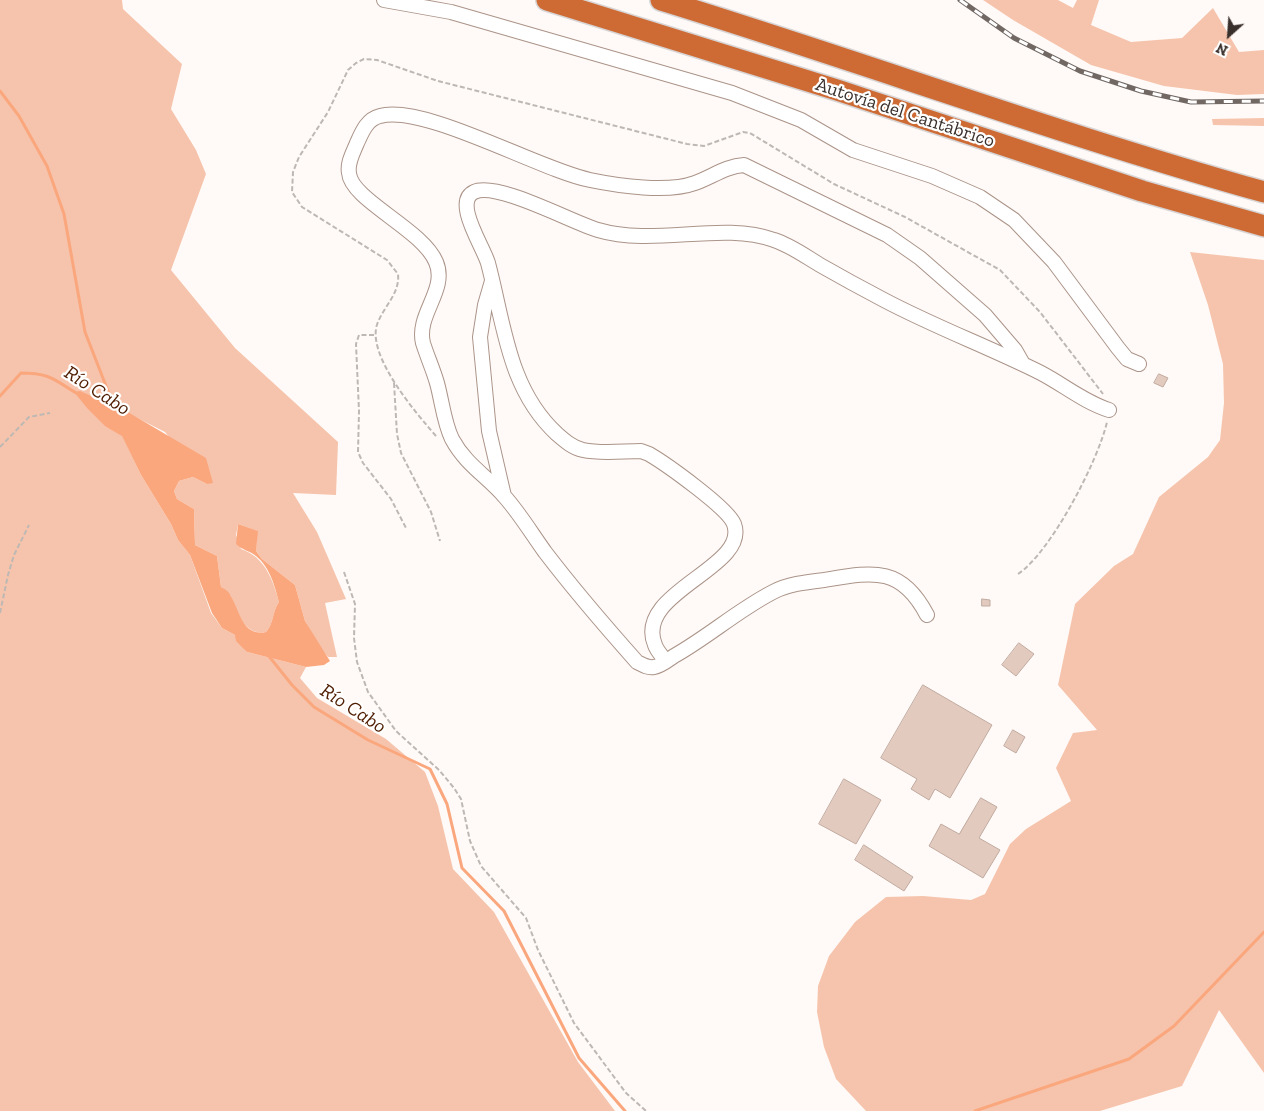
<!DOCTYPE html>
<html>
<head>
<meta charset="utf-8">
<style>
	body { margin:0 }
	#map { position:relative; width:1264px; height:1111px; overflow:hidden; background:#fffaf7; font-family:"Zilla Slab",serif }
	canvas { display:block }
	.north { position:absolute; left:1204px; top:10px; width:50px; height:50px; -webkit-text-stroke:4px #fff; paint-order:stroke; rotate:206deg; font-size:14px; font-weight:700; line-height:20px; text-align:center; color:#392f2b }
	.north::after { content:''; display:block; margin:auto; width:18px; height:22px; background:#392f2b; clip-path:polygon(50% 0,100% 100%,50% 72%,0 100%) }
</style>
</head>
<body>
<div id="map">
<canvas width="1264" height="1111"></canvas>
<div class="north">N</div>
</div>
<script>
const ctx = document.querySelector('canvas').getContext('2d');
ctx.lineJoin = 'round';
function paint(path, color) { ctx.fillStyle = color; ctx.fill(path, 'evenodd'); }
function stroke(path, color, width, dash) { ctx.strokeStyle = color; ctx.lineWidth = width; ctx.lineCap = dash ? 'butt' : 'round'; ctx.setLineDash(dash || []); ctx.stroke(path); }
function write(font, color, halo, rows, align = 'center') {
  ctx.font = font + ' "Zilla Slab",serif'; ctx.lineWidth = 4.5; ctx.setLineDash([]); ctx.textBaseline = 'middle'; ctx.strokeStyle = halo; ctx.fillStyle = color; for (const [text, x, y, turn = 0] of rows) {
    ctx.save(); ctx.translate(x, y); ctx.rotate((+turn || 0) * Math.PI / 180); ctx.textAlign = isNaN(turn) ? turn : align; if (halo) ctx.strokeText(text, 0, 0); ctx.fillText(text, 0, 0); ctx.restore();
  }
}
const green = new Path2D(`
	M0 0H122L123 9 182 64 171 109 196 150 206 174 171 270 235 348 338 442 336 495 293 493 317 532 346 599 325 603 337 657H328L318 645 305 621 295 585 262 559 256 551 257 531 238 524 236 535 241 549C265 557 273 580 279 602 272 612 274 623 266 632 238 637 239 600 221 587L217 556 195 545 194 509 177 499 174 491 179 481 193 477 207 484 165 432 94 396 106 427 122 435 141 475 171 524 178 540 190 555 211 613 222 628 235 635 247 652 306 667 300 678 317 698 386 739 425 772 438 806 453 869 494 912 578 1062 615 1111H0Z
	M983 0H1058L1073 8 1077 0H1099L1091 25 1131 42 1182 38 1213 8 1239 52 1264 50V94L1237 95 1164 86 1091 65 1013 20Z
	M1264 118V126L1213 125 1212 119Z
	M1190 252 1264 260V1073L1219 1010 1182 1086 1100 1111H866L836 1079 824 1047 817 1012 818 986 829 956 855 922 886 897 923 896 971 900 985 894 1010 844 1026 829 1071 801 1056 768 1073 733 1097 730 1058 685 1075 604 1114 566 1133 554 1159 497 1208 457 1220 440 1224 403 1223 364 1208 305Z`);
const water = new Path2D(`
	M80 391 126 411 206 458 213 483 207 484 193 477 179 481 174 491 177 499 194 509 195 545 217 556 221 587C224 589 229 591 230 595 240 610 242 637 266 632 274 623 272 612 279 602 275 587 270 567 256 556 250 551 242 550 236 544L238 524 258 531 256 551 262 559 295 585 305 621 330 661 324 665 306 667 247 652 236 641 235 635 222 628 212 613 190 555 178 540 171 524 141 475 122 436 106 427 87 408 74 392Z`);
const stream = new Path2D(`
	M0 91 19 116 47 166 64 214 85 332 115 409
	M0 396 21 373C51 373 54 380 78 394
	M268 655 292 685 314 707 368 740 430 769 447 804 462 868 504 911 579 1058 625 1111
	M975 1111 1129 1059 1174 1026 1264 932`);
const building = new Path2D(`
	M1159 374 1168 378 1163 387 1154 383Z
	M982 599 990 600V606H982Z
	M1019 643 1034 654 1016 676 1002 665Z
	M923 685 992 725 950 798 935 789 929 800 911 789 917 779 881 758Z
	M1013 730 1025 737 1016 753 1004 746Z
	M844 779 881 800 856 844 819 824Z
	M981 798 997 807 979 838 1000 850 983 878 929 846 941 824 959 834Z
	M864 845 913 877 904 891 855 860Z`);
const path = new Path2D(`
	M374 335H359L356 344 359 411 358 452 363 463 391 499 406 528
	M394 383 397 434 401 453 431 512 440 541
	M436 436C416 413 364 353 378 322 385 305 400 293 398 274L387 260 302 207 292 192 293 172 299 157 328 112 348 70 356 63 364 59 377 60 438 81 687 144 704 146 743 132 750 133 834 184 905 217 1000 270 1040 312 1103 394
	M0 447 29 417 50 413
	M344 572 355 604 354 638 357 662 368 692 396 731 439 770 454 788 461 799 470 841 481 866 526 918 538 950 574 1023 626 1093 646 1111
	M1018 574C1051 552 1098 461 1107 422
	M0 613 8 575 14 555 29 525`);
const minor = new Path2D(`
	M384 0 451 12 732 93 801 120 853 150 932 176 980 197 1014 220 1054 262 1118 348 1127 359 1139 364
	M492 281 485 305 480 337 489 431 504 496
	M927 615C901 565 872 572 824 580 807 582 788 584 773 592 738 610 708 637 674 656 668 660 661 666 654 667 647 668 643 665 637 662 605 626 574 590 545 552 532 534 520 514 505 497 487 476 466 465 452 439 444 423 442 401 437 383 433 369 427 356 423 343 416 314 448 290 436 262 422 229 351 200 349 173 347 163 353 153 357 143 362 132 367 119 380 116 425 104 540 170 590 180 619 186 668 193 695 183 712 177 726 166 744 165L887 235 920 258 985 315 1015 350 1023 364
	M666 661C662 656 657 651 655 645 633 592 750 568 734 524 728 508 666 464 649 454L641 451C623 451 601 454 583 450 573 448 565 441 557 434 508 389 504 323 488 263 483 246 453 202 474 192 497 181 573 223 598 230 655 247 721 221 774 240 790 245 805 256 820 265 841 277 863 289 884 300 935 327 989 347 1041 373 1064 385 1084 402 1109 410`);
const highway = new Path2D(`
	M547 0 837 90 1142 191 1264 226
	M661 0C863 62 1061 135 1264 192`);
const rail = new Path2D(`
	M960 0 1014 38 1080 71 1141 91 1191 102 1264 101`);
const streetNames = [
	["Autovía del Cantábrico",905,113,18]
];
const waterNames = [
	["Río Cabo",97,391,33],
	["Río Cabo",353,709,33]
];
paint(green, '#f6c4ac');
paint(water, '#faa77e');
stroke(stream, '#faa77e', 3);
paint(building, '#e2cabf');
stroke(building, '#c1aa9f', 1);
stroke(minor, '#ab9489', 16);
stroke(highway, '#d7d5d5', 24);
stroke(path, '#beb8b4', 2, [5, 2.5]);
stroke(minor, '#fff', 14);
stroke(highway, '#ce6b35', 21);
stroke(rail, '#716864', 5);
stroke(rail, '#fff', 3, [9]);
write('19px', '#392f2b', '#fff', streetNames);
write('italic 20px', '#4f1d00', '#fff', waterNames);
</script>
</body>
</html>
